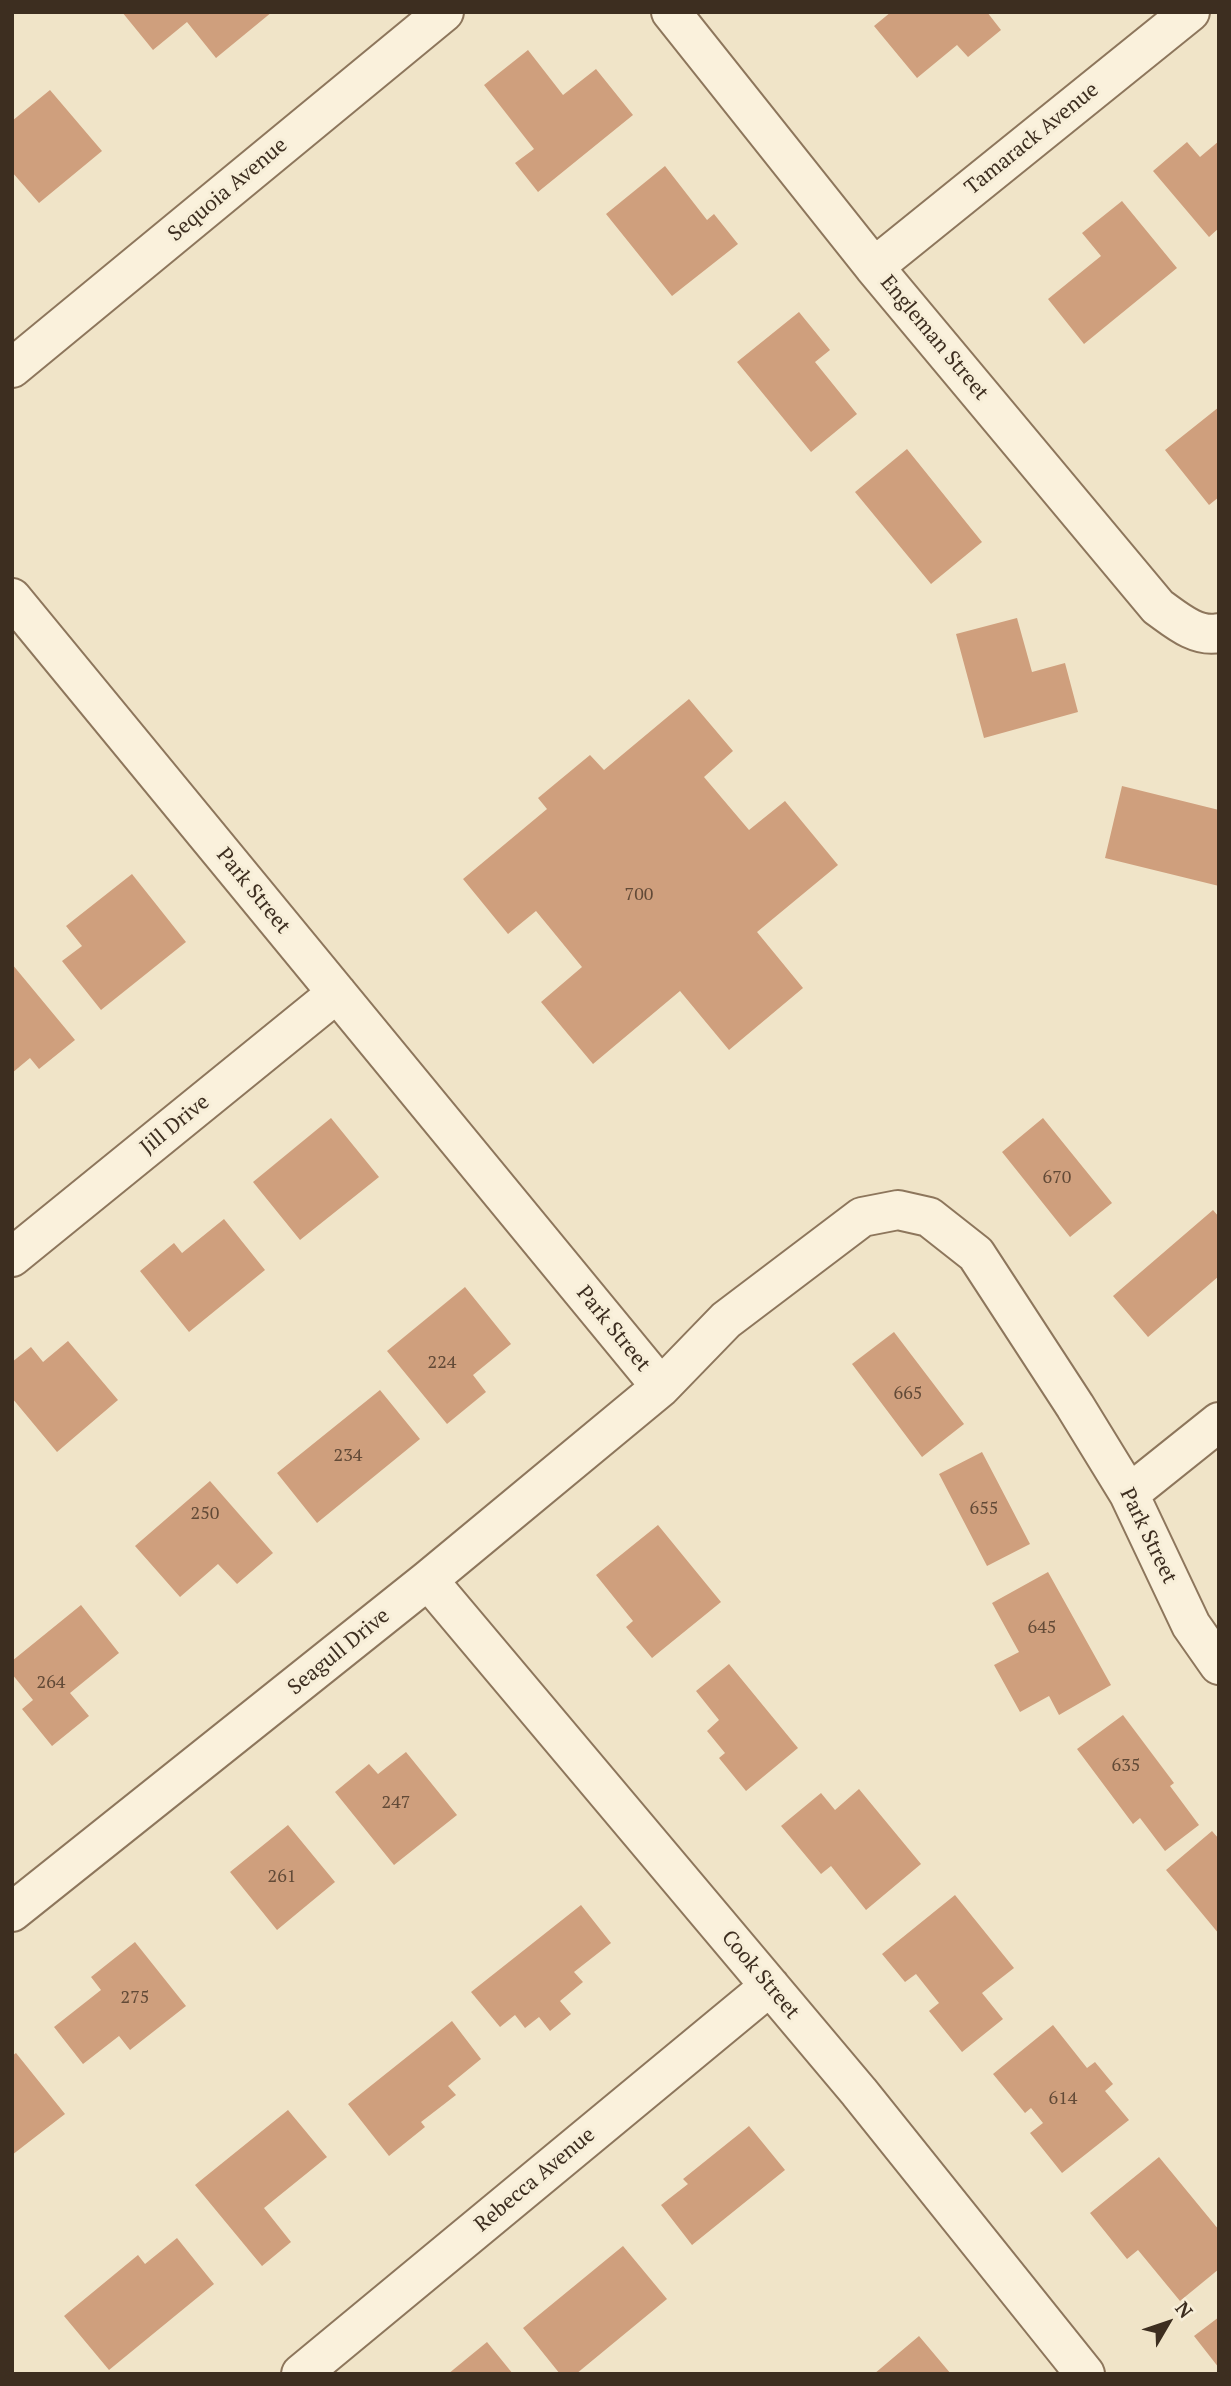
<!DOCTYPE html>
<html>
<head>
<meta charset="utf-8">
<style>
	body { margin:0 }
	#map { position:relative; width:1231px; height:2386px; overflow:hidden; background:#f0e4c8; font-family:"PT Serif",serif }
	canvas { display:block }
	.frame { position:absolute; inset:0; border:14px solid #3d2e20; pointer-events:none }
	.north { position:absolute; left:1133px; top:2288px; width:70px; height:70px; -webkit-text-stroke:5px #f7eed8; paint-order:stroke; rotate:51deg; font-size:19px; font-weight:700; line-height:28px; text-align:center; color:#3d2e20 }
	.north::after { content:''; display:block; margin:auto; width:24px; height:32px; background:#3d2e20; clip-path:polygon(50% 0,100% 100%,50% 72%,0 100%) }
</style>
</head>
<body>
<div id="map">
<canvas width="1231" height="2386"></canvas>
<div class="frame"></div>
<div class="north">N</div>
</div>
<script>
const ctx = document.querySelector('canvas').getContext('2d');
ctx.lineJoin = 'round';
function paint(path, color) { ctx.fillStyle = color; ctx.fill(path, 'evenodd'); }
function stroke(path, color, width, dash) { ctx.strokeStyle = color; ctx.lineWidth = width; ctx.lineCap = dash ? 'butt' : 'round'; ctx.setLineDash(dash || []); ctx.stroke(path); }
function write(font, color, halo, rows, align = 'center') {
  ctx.font = font + ' "PT Serif",serif'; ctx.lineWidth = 6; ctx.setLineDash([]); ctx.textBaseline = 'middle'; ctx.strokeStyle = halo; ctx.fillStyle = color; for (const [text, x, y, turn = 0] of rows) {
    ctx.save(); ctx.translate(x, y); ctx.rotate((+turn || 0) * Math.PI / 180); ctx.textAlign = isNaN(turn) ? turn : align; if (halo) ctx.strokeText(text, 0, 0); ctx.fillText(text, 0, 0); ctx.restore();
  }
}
const building = new Path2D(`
	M122 12H272L216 58 187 22 153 50Z
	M891 12H987L1001 30 968 57 957 45 917 78 874 26Z
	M528 50 563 95 596 69 633 115 538 192 515 163 534 149 484 85Z
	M50 90 102 151 39 203 12 172V121Z
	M1219 141V228L1209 237 1153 171 1187 142 1200 157Z
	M665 166 707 220 714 214 738 244 672 296 606 214Z
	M1122 201 1177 268 1084 344 1048 299 1101 256 1082 233Z
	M799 312 830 350 815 362 857 414 811 452 737 362Z
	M1219 407V497L1209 505 1165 450Z
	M907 449 982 542 931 584 855 492Z
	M1017 618 1032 672 1065 663 1078 712 984 738 956 634Z
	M689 699 733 751 704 777 749 830 785 801 838 865 757 932 803 988 729 1050 680 991 593 1064 541 1002 582 967 536 911 508 934 463 879 547 809 538 798 590 755 604 770Z
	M1122 786 1219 810V886L1105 858Z
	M132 874 186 942 101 1010 62 961 82 946 66 926Z
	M12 964 75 1040 39 1069 30 1058 12 1073Z
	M331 1118 379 1177 300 1240 253 1182Z
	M1043 1118 1112 1203 1070 1237 1002 1152Z
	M1213 1210 1219 1217V1276L1148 1337 1113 1296Z
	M224 1219 265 1270 189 1332 140 1271 174 1243 182 1253Z
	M465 1287 511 1344 473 1375 486 1392 447 1424 387 1351Z
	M894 1332 964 1424 922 1457 852 1364Z
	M68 1341 118 1400 57 1452 12 1398V1362L31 1347 43 1362Z
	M380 1390 420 1439 317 1523 277 1473Z
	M982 1452 1030 1544 987 1566 939 1474Z
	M210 1481 273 1553 237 1584 218 1564 180 1597 135 1546Z
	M658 1525 721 1602 652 1658 626 1627 633 1621 596 1575Z
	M1048 1572 1111 1685 1059 1715 1049 1696 1020 1712 994 1665 1019 1652 992 1603Z
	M81 1605 119 1653 70 1693 89 1716 52 1746 22 1709 33 1700 12 1674V1661Z
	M729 1664 798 1748 746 1791 719 1758 725 1753 707 1731 719 1720 696 1691Z
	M1123 1715 1174 1783 1170 1786 1199 1825 1165 1851 1140 1818 1133 1824 1077 1749Z
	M406 1752 457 1815 394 1865 335 1792 369 1764 378 1774Z
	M859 1789 921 1864 866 1910 831 1866 821 1874 781 1826 821 1793 835 1810Z
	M288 1825 335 1882 277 1930 230 1872Z
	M1212 1831 1219 1839V1934L1166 1870Z
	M955 1895 1014 1968 982 1993 1003 2019 962 2052 929 2011 939 2003 916 1974 905 1982 882 1954Z
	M581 1905 611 1943 574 1972 583 1982 560 2001 571 2014 550 2031 539 2017 525 2028 515 2015 500 2027 471 1992Z
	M135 1942 186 2006 130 2050 119 2036 83 2064 54 2027 101 1990 91 1977Z
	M452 2021 481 2059 448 2086 456 2095 421 2122 425 2127 389 2156 348 2104Z
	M1053 2025 1087 2068 1095 2062 1113 2084 1105 2091 1129 2120 1062 2173 1030 2133 1043 2123 1031 2108 1025 2113 993 2074Z
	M16 2053 65 2114 12 2155V2056Z
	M288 2110 327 2157 264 2208 291 2242 262 2266 195 2185Z
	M749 2126 785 2170 692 2245 661 2205 688 2184 683 2179Z
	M1159 2157 1219 2230V2269L1180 2301 1138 2250 1127 2259 1090 2213Z
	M177 2238 214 2284 109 2370 64 2316 138 2255 145 2264Z
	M623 2246 667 2299 576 2374H560L523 2328Z
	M1219 2317V2368L1194 2336Z
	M919 2336 951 2374H874Z
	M487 2342 513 2374H448Z`);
const street = new Path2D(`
	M671 12 874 267 1158 607C1175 619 1196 638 1219 633
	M874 267 1190 12
	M12 368 444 12
	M12 598 661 1387
	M12 1257 337 993
	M1129 1494 1219 1422
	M428 1580 859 2092 1085 2374
	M12 1912 428 1580 661 1387 726 1320 862 1217 898 1210 929 1217 976 1254 1075 1406 1129 1494 1191 1625 1219 1665
	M301 2374 770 1986`);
const numberNames = [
	["700",639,895],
	["670",1057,1178],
	["224",442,1363],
	["665",908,1394],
	["234",348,1456],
	["655",984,1509],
	["250",205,1514],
	["645",1042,1628],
	["264",51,1683],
	["635",1126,1766],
	["247",396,1803],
	["261",282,1877],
	["275",135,1998],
	["614",1063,2099]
];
const streetNames = [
	["Tamarack Avenue",1032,139,-39],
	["Sequoia Avenue",228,190,-40],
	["Engleman Street",934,338,50],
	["Park Street",253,891,51],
	["Jill Drive",175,1125,-39],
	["Park Street",613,1329,51],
	["Park Street",1148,1536,64],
	["Seagull Drive",339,1652,-39],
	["Cook Street",760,1975,50],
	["Rebecca Avenue",535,2180,-40]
];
paint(building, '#cf9f7d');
stroke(street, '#8d765c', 42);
stroke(street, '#faf1dc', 38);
write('18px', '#624a37', null, numberNames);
write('21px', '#3d2e20', '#f7eed8', streetNames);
</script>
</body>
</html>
